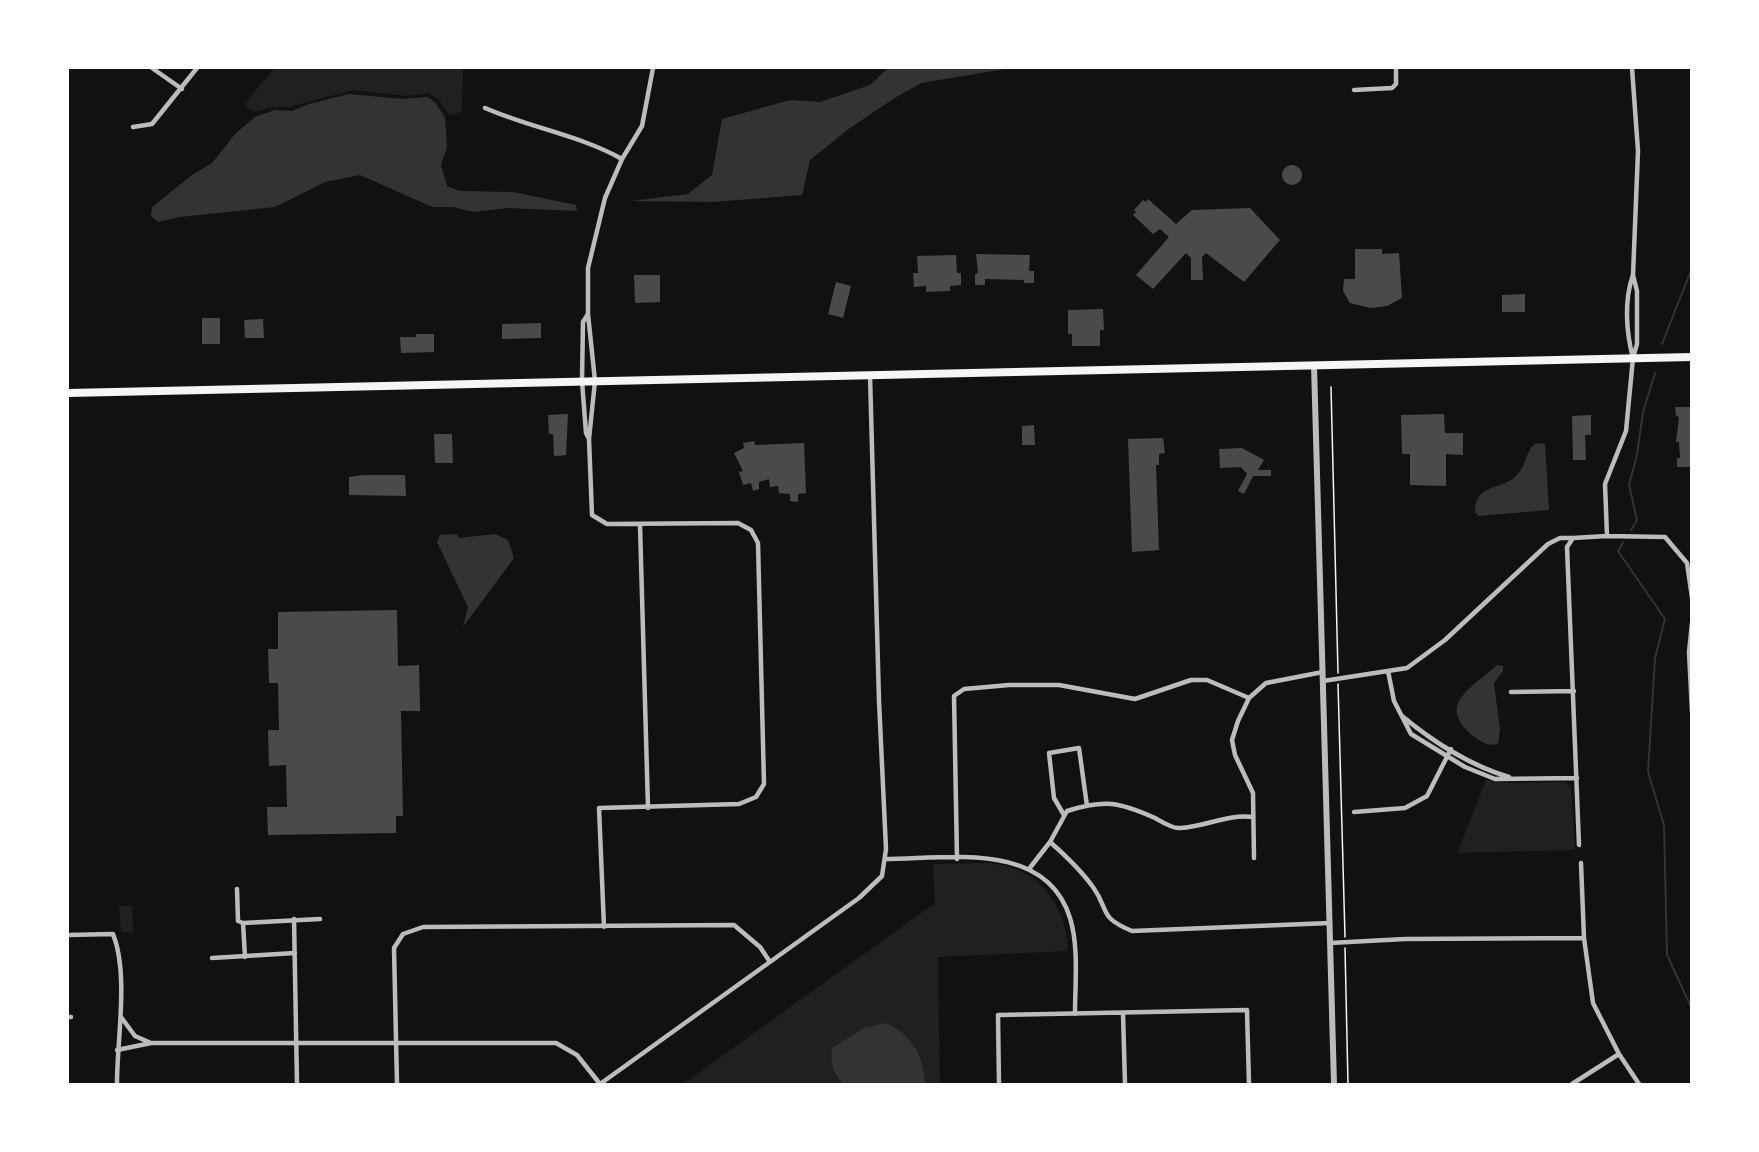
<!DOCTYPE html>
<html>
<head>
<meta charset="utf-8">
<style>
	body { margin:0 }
	#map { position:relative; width:1759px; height:1152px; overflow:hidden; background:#111; font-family:"Varela Round",sans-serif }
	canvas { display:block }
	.frame { position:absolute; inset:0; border:69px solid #fff; pointer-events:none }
</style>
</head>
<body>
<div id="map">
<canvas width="1759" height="1152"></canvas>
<div class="frame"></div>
</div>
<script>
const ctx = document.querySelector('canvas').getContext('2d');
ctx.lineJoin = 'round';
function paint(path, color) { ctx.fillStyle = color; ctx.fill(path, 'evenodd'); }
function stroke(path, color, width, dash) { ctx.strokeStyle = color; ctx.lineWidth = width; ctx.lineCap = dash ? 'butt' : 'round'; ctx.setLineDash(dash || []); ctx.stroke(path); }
const green = new Path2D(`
	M275 68H463L462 112 449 115 439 100 428 93 406 96 354 90 289 107H273L254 112 244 104Z
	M1486 780 1510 783 1564 782 1571 786 1575 850 1457 853Z
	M988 863C1037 866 1067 904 1068 951L938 957 940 1084H683L935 903 933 864Z
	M119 906H132L133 933 121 932Z`);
const water = new Path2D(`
	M888 68H1011L921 83 893 99 850 128 810 160 802 195 713 202 631 201 688 194 712 175 722 119 790 100 820 102 870 85Z
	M349 94 403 99 427 97 435 102 445 117 447 147 441 165 447 186 459 191 513 192 576 205 577 211 508 208 474 212 453 207H432L360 175 325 182 275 207 180 217 158 222 151 216 152 207 192 175 212 163 236 133 255 117 275 110 292 111 309 104Z
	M1536 443 1545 444 1549 510 1479 516 1475 512C1475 483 1500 491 1516 476 1526 467 1525 451 1536 443Z
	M457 534 459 538 495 534 508 540 514 558 463 627 468 607 437 542 440 535Z
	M1497 665 1503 666V671L1494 683 1500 730 1498 744C1488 747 1480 741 1472 735 1436 704 1472 688 1497 665Z
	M885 1023C913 1035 923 1055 925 1084H843C833 1072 830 1064 832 1048L864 1028Z`);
const stream = new Path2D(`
	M1662 344 1692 268
	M1631 530 1637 520 1629 485 1637 455 1643 412 1655 373
	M1623 542 1618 551 1665 619 1655 658 1648 772 1664 825 1667 955 1692 1009
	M1691 1084H1692`);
const building = new Path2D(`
	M1282 175a10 10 0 1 1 20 0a10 10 0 1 1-20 0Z
	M1148 199 1176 224 1192 210 1250 208 1280 240 1244 282 1206 253 1202 257 1203 280H1191V258L1186 253 1153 289 1136 275 1169 237 1160 229 1153 234 1133 215 1136 212 1134 210 1143 200 1146 202Z
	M1355 249H1382V254L1399 253 1402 298 1387 306 1370 308 1350 303 1343 291 1344 279H1355Z
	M976 254 1030 255 1029 271H1034V283H1024V280L985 279V285H975V274L978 273Z
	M956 255 957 273H961V285L950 286V291L926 292V286L914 287 913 273H918L917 256Z
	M634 275H660V302L635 303Z
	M836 282 851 286 843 318 828 314Z
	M1525 294V312H1502V295Z
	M1103 309 1104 330H1100V346H1072V334H1068V310Z
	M202 318H220V344H202Z
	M263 319 264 338H245L244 320Z
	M541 323V338L502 339V324Z
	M416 334H434V352L401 353 400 337H416Z
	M1675 407H1692V467H1677V458H1680L1679 442H1676L1679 417 1676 416Z
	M568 414 566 455 554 456 553 434H549L548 415Z
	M1444 414 1445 433H1463V455L1446 454V486L1410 485V454H1402L1401 415Z
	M1591 415V435H1585L1586 460H1573L1572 416Z
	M1034 425 1035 445H1022V426Z
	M434 434H452L453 463H435Z
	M1163 438 1165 453 1159 454V465H1156L1159 550 1132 552 1128 439Z
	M754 441 755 445 804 443 806 493 798 494V502L790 501V494L779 493 778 486 770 487 769 479 759 482V489L753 491 751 483 743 485 739 472 743 471 734 453 744 448 743 443Z
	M1242 448 1264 460 1258 470H1271V476H1253L1244 494 1238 491 1247 474 1241 467 1220 468 1219 449Z
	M363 475H405L406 496 349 495V477Z
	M397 610 398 666 419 665 420 711H401L403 816H396V833L268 835 267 807H287L286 765 269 766 268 730H279L278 683H269L268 649H278V612Z`);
const path = new Path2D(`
	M1331 387 1338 673
	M1338 684 1345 937
	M1345 948 1348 1084`);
const minor = new Path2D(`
	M152 68 182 89
	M1354 90 1392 88 1396 84V68
	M485 108C531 128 579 135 622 159
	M133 127 152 124 197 68
	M588 314 583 322 582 381 586 433 589 439
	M1633 358C1626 332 1624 300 1633 275
	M640 525 648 808
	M1607 536 1605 484 1626 431 1633 358 1637 344V291L1633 275 1638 151 1632 68
	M1692 623 1689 652 1692 712
	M1388 671 1394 701 1411 734 1465 767 1495 779 1577 778
	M1323 681 1407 668 1445 640 1548 544 1560 538H1573
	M1511 692 1574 691
	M1402 716C1432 741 1471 766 1509 777
	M1354 812 1405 808 1427 796 1451 749
	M1064 815 1054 798 1049 753 1079 748 1087 806
	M1050 842C1066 856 1080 869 1093 887 1110 911 1098 917 1132 931L1330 923
	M1579 845 1567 547 1573 538 1607 536 1665 537 1687 563 1692 598
	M1254 858 1253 793 1235 755 1232 740 1238 721 1249 698 1266 683 1323 672
	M885 859C948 859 1046 840 1070 918 1079 947 1075 983 1075 1014
	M957 859 954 696 964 689 1009 685H1059L1135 699 1191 680H1207L1249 698
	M1581 863 1584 938 1593 1003 1619 1054 1639 1084
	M1029 869 1050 842 1067 811C1105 799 1119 802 1155 818 1162 822 1173 829 1180 828 1206 827 1225 814 1253 817
	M237 889 238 921 243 923 320 919
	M294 919 297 1084
	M243 923 245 957
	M604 927 599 808 739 804 756 797 764 784 758 543 751 530 738 523 607 524 592 515 589 439 595 381 588 314V268L605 198 622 159 642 126 653 68
	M68 935 113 934C129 974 117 1039 117 1083
	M1330 943 1405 939 1584 938
	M212 958 295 953
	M1123 1013 1125 1084
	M68 1017H71
	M121 1017 135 1036 151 1043H556L577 1055 600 1084
	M117 1050 151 1043
	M397 1084 394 948 403 934 423 927 734 925 760 947 770 962
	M600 1084 859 898 882 876 886 849 879 701 870 375
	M999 1084 998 1015 1247 1010 1249 1084
	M1572 1084 1619 1054`);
const tertiary = new Path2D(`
	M1314 365 1334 1084`);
const primary = new Path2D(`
	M68 393 1692 357`);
paint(green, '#202020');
paint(water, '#333');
stroke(stream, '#333', 2);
paint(building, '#4a4a4a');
stroke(path, '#f5f5f5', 1.5);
stroke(minor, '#bcbcbc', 4.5);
stroke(tertiary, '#bcbcbc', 6);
stroke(primary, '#f5f5f5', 8);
</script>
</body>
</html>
